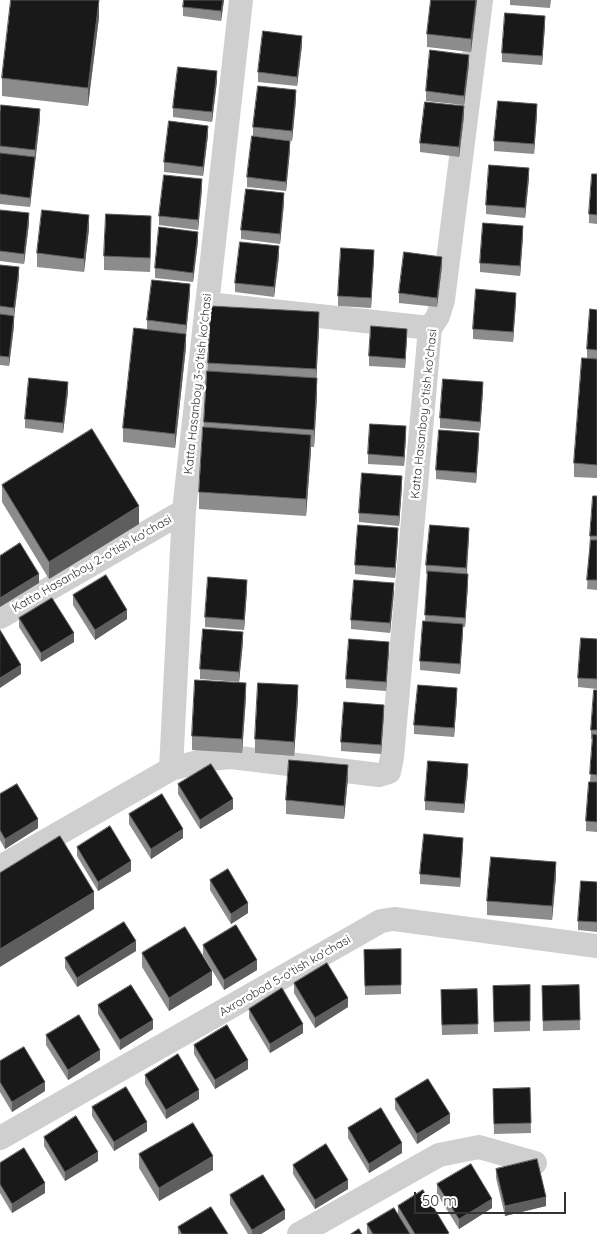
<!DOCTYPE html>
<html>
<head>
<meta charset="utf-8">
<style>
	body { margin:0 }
	#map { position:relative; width:597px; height:1234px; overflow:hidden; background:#fff; font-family:Quicksand,sans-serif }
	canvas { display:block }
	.scale { position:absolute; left:414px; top:1192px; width:152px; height:22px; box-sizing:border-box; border:2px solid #323232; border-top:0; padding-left:6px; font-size:15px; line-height:18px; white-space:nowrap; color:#323232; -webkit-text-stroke:4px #fff; paint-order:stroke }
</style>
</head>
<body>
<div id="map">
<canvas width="597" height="1234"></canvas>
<div class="scale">50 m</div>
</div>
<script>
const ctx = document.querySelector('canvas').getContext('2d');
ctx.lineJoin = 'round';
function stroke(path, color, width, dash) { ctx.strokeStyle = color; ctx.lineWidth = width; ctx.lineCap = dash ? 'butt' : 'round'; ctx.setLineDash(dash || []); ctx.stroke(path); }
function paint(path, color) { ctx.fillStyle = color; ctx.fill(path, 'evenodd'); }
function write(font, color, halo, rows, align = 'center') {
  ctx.font = font + ' Quicksand,sans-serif'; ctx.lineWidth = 5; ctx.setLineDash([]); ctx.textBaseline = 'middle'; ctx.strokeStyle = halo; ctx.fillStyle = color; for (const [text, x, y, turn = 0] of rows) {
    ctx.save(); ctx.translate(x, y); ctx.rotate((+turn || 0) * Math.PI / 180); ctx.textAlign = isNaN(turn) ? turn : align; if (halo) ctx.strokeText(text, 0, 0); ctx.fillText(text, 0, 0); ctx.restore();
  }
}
const street = new Path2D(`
	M207 304 430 328
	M0 617 184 511
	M171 769 184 511 241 0
	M0 867 171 769 209 759 231 757 379 775 389 772 392 757 430 328 438 316 443 300 481 0
	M0 1138 381 921 394 919 597 946
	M299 1234 439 1155 479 1147 535 1163`);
const wall = new Path2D(`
	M224 0 221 21 183 16V7Z
	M431 0H477L471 52 427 47V34Z
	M510 0H551L550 8 510 5Z
	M99 17 88 106 2 96V78Z
	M545 25 542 65 502 62V53Z
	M302 45 297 86 258 82V72Z
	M469 64 464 105 426 101V91Z
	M217 81 212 122 173 117V108Z
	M296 100 292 141 253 136V127Z
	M0 112 40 119 30 207 0 204Z
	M537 114 534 154 494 151V141Z
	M464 116 459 157 420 152V143Z
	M208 135 203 176 164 172V162Z
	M290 150 286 191 247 187V177Z
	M597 174V224L589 223V214Z
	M529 178 525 218 486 214V205Z
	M202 189 198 230 159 225V216Z
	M284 203 280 244 241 239V230Z
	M0 210 29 223 24 264 0 261Z
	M89 229 84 272 37 267V253Z
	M151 229 150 272 104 270V256Z
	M523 236 520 276 480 272V263Z
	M198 241 193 282 155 278V268Z
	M279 256 274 297 235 292V283Z
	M374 259 371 308 338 306V296Z
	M0 265 19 276 14 317V326L9 366 0 365Z
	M442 266 437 307 399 303V293Z
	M190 294 186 334V347L175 448 123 442V428L147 329V320Z
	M516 302 513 342 473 339V329Z
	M597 310V478L574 477V463L587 358V349Z
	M319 330 316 378 317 396 314 447H311L306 516 199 509V492L208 363Z
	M407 338 405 368 369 366V356Z
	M483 391 480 431 440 428V418Z
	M68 392 63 433 25 428V419Z
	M406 436 404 466 368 464V454Z
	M479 443 476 483 436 479V470Z
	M2 485 139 524 49 579 2 502Z
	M402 486 399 526 359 522V513Z
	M597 496V590L587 589 590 536Z
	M469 537 467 574 468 584 465 627H463L460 674 420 670V661L425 621 427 574H426V565Z
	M398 538 395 578 355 574V565Z
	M247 590 244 630 205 627V617Z
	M394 592 390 633 351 629V620Z
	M73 595 127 619 95 640 73 605Z
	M19 618 74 642 41 662 19 627Z
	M597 639V689L578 687V678Z
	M243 642 239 682 200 679V669Z
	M389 651 386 691 346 688V679Z
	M597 690V832L586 831V821L590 782 593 739H591V730Z
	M246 697 242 753 192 750V736Z
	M457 698 454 737 414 734V725Z
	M298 699 294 756 255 753V739Z
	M384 714 381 754 341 751V742Z
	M468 773 464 813 425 810V801Z
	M348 778 344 819 286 814V800Z
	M178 784 233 809 200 829 178 794Z
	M0 794 38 828 5 849 0 840Z
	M129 814 183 838 151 859 129 824Z
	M77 847 131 871 98 891 77 856Z
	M463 847 460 887 420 884V874Z
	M556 876 552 920 487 915V901Z
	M210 880 248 913 231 924 210 890Z
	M597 882V932L578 930V921Z
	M203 945 257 970 224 990 203 955Z
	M401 949V994L365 995 364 950Z
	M136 951 77 987 65 968V958Z
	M142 953 212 985 169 1011 142 967Z
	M294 983 348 1007 315 1028 294 993Z
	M530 985V1031L494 1032 493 986Z
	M579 985 580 1030 543 1031 542 986Z
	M477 989 478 1034 442 1035 441 999Z
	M98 1005 153 1029 120 1050 98 1014Z
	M249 1009 303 1033 270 1053 249 1018Z
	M46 1035 100 1060 68 1080 46 1045Z
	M194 1045 248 1069 215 1089 194 1054Z
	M0 1061 45 1091 12 1112 0 1092Z
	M145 1075 199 1099 166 1119 145 1084Z
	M530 1088 531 1133 494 1134 493 1089Z
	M395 1099 450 1123 417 1144 395 1109Z
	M92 1107 147 1131 114 1151 92 1116Z
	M348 1128 402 1153 369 1173 348 1138Z
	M44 1137 98 1161 65 1181 44 1146Z
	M139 1154 213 1170 159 1201 139 1168Z
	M0 1163 45 1193 12 1213 0 1193Z
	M293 1165 348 1189 315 1209 293 1174Z
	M496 1169 546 1206 505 1216 496 1178Z
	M437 1184 492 1208 459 1229 437 1194Z
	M230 1195 285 1219 261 1234H248L230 1204Z
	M398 1206 449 1234H367V1224L398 1214Z
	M178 1227 228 1234H178Z`);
const shadedWall = new Path2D(`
	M99 0V17L88 106V88Z
	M223 0H224L221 21V11Z
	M476 0H477L471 52V39Z
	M545 16V25L542 65V56Z
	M302 36V45L297 86V77Z
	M469 55V64L464 105V96Z
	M217 71V81L212 122V112Z
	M296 90V100L292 141V131Z
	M537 104V114L534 154V144Z
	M464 106V116L459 157V147Z
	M40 109V119L30 207V198Z
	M208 126V135L203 176V167Z
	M290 141V150L286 191V182Z
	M529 168V178L525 218V208Z
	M202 179V189L198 230V220Z
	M284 193V203L280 244V234Z
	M29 213V223L24 264V254Z
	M89 215V229L84 272V259Z
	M151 216V229L150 272V258Z
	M523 226V236L520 276V266Z
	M198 232V241L193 282V273Z
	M279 246V256L274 297V287Z
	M374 250V259L371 308V298Z
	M442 257V266L437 307V298Z
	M19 267V276L14 317V308Z
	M190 284V294L186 334V325Z
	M516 293V302L513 342V332Z
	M319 312V330L316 386V369Z
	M14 316V326L9 366V357Z
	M407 329V338L405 368V359Z
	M186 334V347L175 448V434Z
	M317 378V396L314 447V430Z
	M68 382V392L63 433V423Z
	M483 382V391L480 431V422Z
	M406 426V436L404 466V457Z
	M479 433V443L476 483V473Z
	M311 435V452L306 516V499Z
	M402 476V486L399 526V516Z
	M139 506V524L49 579V562Z
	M398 528V538L395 578V568Z
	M469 528V537L466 577V568Z
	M39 574V583L0 607V598Z
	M468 574V584L465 627V618Z
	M247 580V590L244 630V620Z
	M394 583V592L390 633V623Z
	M127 610V619L95 640V630Z
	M463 624V634L460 674V664Z
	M243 632V642L239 682V672Z
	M74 633V642L41 662V653Z
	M389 642V651L386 691V682Z
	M21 665V674L0 688V678Z
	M246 683V697L242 753V739Z
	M298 685V699L294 756V742Z
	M457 688V698L454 737V728Z
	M384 705V714L381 754V745Z
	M468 764V773L464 813V804Z
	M348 765V778L344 819V806Z
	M233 799V809L200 829V820Z
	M38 819V828L5 849V839Z
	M183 829V838L151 859V849Z
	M463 838V847L460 887V878Z
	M131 861V871L98 891V882Z
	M556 862V876L552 920V906Z
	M94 892V909L0 967V949Z
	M248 903V913L231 924V914Z
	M136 941V951L77 987V978Z
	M257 960V970L224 990V980Z
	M212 971V985L169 1011V998Z
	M348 998V1007L315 1028V1018Z
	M153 1020V1029L120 1050V1040Z
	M303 1024V1033L270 1053V1044Z
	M100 1050V1060L68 1080V1070Z
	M248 1060V1069L215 1089V1080Z
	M45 1082V1091L12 1112V1102Z
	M199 1090V1099L166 1119V1110Z
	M450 1114V1123L417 1144V1134Z
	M147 1122V1131L114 1151V1142Z
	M402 1143V1153L369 1173V1164Z
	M98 1152V1161L65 1181V1172Z
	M213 1156V1170L159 1201V1188Z
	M348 1180V1189L315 1209V1200Z
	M45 1183V1193L12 1213V1204Z
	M546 1197V1206L505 1216V1206Z
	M492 1199V1208L459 1229V1219Z
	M285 1210V1219L261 1234H252V1230Z`);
const building = new Path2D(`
	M11 0H99L88 88 2 78Z
	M184 0H223L221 11 183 7Z
	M431 0H476L471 39 427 34Z
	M505 13 545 16 542 56 502 53Z
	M263 31 302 36 297 77 258 72Z
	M430 50 469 55 464 96 426 91Z
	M178 67 217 71 212 112 173 108Z
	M258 86 296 90 292 131 253 127Z
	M498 101 537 104 534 144 494 141Z
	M425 102 464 106 459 147 420 143Z
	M1 105 40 109 35 150 0 146V112Z
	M169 121 208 126 203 167 164 162Z
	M252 136 290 141 286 182 247 177Z
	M0 153 35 157 30 198 0 194Z
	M489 165 529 168 525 208 486 205Z
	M592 174H597V215L589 214Z
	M164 175 202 179 198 220 159 216Z
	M246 189 284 193 280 234 241 230Z
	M0 210 29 213 24 254 0 251Z
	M42 210 89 215 84 259 37 253Z
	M106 214 151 216 150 258 104 256Z
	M483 223 523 226 520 266 480 263Z
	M159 227 198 232 193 273 155 268Z
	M240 242 279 246 274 287 235 283Z
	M341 248 374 250 371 298 338 296Z
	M404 252 442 257 437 298 399 293Z
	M0 265 19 267 14 308 0 306Z
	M152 280 190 284 186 325 147 320Z
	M476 289 516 293 513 332 473 329Z
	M211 306 319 312 316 369 208 363Z
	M590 309 597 310V350L587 349Z
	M0 314 14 316 9 357 0 356Z
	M371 326 407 329 405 359 369 356Z
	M134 328 186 334 175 434 123 428Z
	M582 358 597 359V465L574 463Z
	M207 371 317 378 314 430 204 422Z
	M29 378 68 382 63 423 25 419Z
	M443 379 483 382 480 422 440 418Z
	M370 424 406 426 404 457 368 454Z
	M203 427 311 435 306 499 199 492Z
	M92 429 139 506 49 562 2 485Z
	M439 430 479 433 476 473 436 470Z
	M362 473 402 476 399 516 359 513Z
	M593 496H597V536H590Z
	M358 525 398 528 395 568 355 565Z
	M430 525 469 528 466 568 426 565Z
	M591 540H597V580H587Z
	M20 543 39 574 0 598V556Z
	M428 571 468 574 465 618 425 615Z
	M106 575 127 610 95 630 73 595Z
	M208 577 247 580 244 620 205 617Z
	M354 580 394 583 390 623 351 620Z
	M52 598 74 633 41 653 19 618Z
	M423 621 463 624 460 664 420 661Z
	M203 629 243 632 239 672 200 669Z
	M0 630 21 665 0 678Z
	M581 638 597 639V679L578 678Z
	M349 639 389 642 386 682 346 679Z
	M195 680 246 683 242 739 192 736Z
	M258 683 298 685 294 742 255 739Z
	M418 685 457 688 454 728 414 725Z
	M594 690H597V730H591Z
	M344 702 384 705 381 745 341 742Z
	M593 734 597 735V775L590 774Z
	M289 760 348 765 344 806 286 800Z
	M428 761 468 764 464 804 425 801Z
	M211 764 233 799 200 820 178 784Z
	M589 782H597V822L586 821Z
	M17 784 38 819 5 839 0 830V794Z
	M162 794 183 829 151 849 129 814Z
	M110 826 131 861 98 882 77 847Z
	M424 834 463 838 460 878 420 874Z
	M60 836 94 892 0 949V873Z
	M491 857 556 862 552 906 487 901Z
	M228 869 248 903 231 914 210 880Z
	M581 881 597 882V922L578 921Z
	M124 922 136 941 77 978 65 958Z
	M236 925 257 960 224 980 203 945Z
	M185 927 212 971 169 998 142 953Z
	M401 949V985L365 986 364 950Z
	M327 963 348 998 315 1018 294 983Z
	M131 985 153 1020 120 1040 98 1005Z
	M530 985V1021L494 1022 493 986Z
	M579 985 580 1020 543 1021 542 986Z
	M282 988 303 1024 270 1044 249 1009Z
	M477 989 478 1024 442 1025 441 990Z
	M79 1015 100 1050 68 1070 46 1035Z
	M227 1025 248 1060 215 1080 194 1045Z
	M24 1047 45 1082 12 1102 0 1082V1061Z
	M178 1054 199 1090 166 1110 145 1075Z
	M428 1079 450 1114 417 1134 395 1099Z
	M126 1087 147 1122 114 1142 92 1107Z
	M530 1088 531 1123 494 1124 493 1089Z
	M381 1108 402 1143 369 1164 348 1128Z
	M76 1116 98 1152 65 1172 44 1137Z
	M193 1123 213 1156 159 1188 139 1154Z
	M326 1144 348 1180 315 1200 293 1165Z
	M24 1148 45 1183 12 1204 0 1184V1163Z
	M537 1159 546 1197 505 1206 496 1169Z
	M471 1164 492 1199 459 1219 437 1184Z
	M263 1175 285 1210 252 1230 230 1195Z
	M423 1190 449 1233 447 1234H415L398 1206Z
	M211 1207 228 1234H182L178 1227Z
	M394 1208 410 1234H373L367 1224Z
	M359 1229 362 1234H351Z`);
const streetNames = [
	["Katta Hasanboy 3-o'tish ko'chasi",198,384,-84],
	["Katta Hasanboy o'tish ko'chasi",424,414,-84],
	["Katta Hasanboy 2-o'tish ko'chasi",92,564,-30],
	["Axrorobod 5-o'tish ko'chasi",285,976,-30]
];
stroke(street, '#cfcfcf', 24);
paint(wall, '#8c8c8c');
paint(shadedWall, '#5e5e5e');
paint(building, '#191919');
stroke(building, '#5e5e5e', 1);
write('12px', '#323232', '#fff', streetNames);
</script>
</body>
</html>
